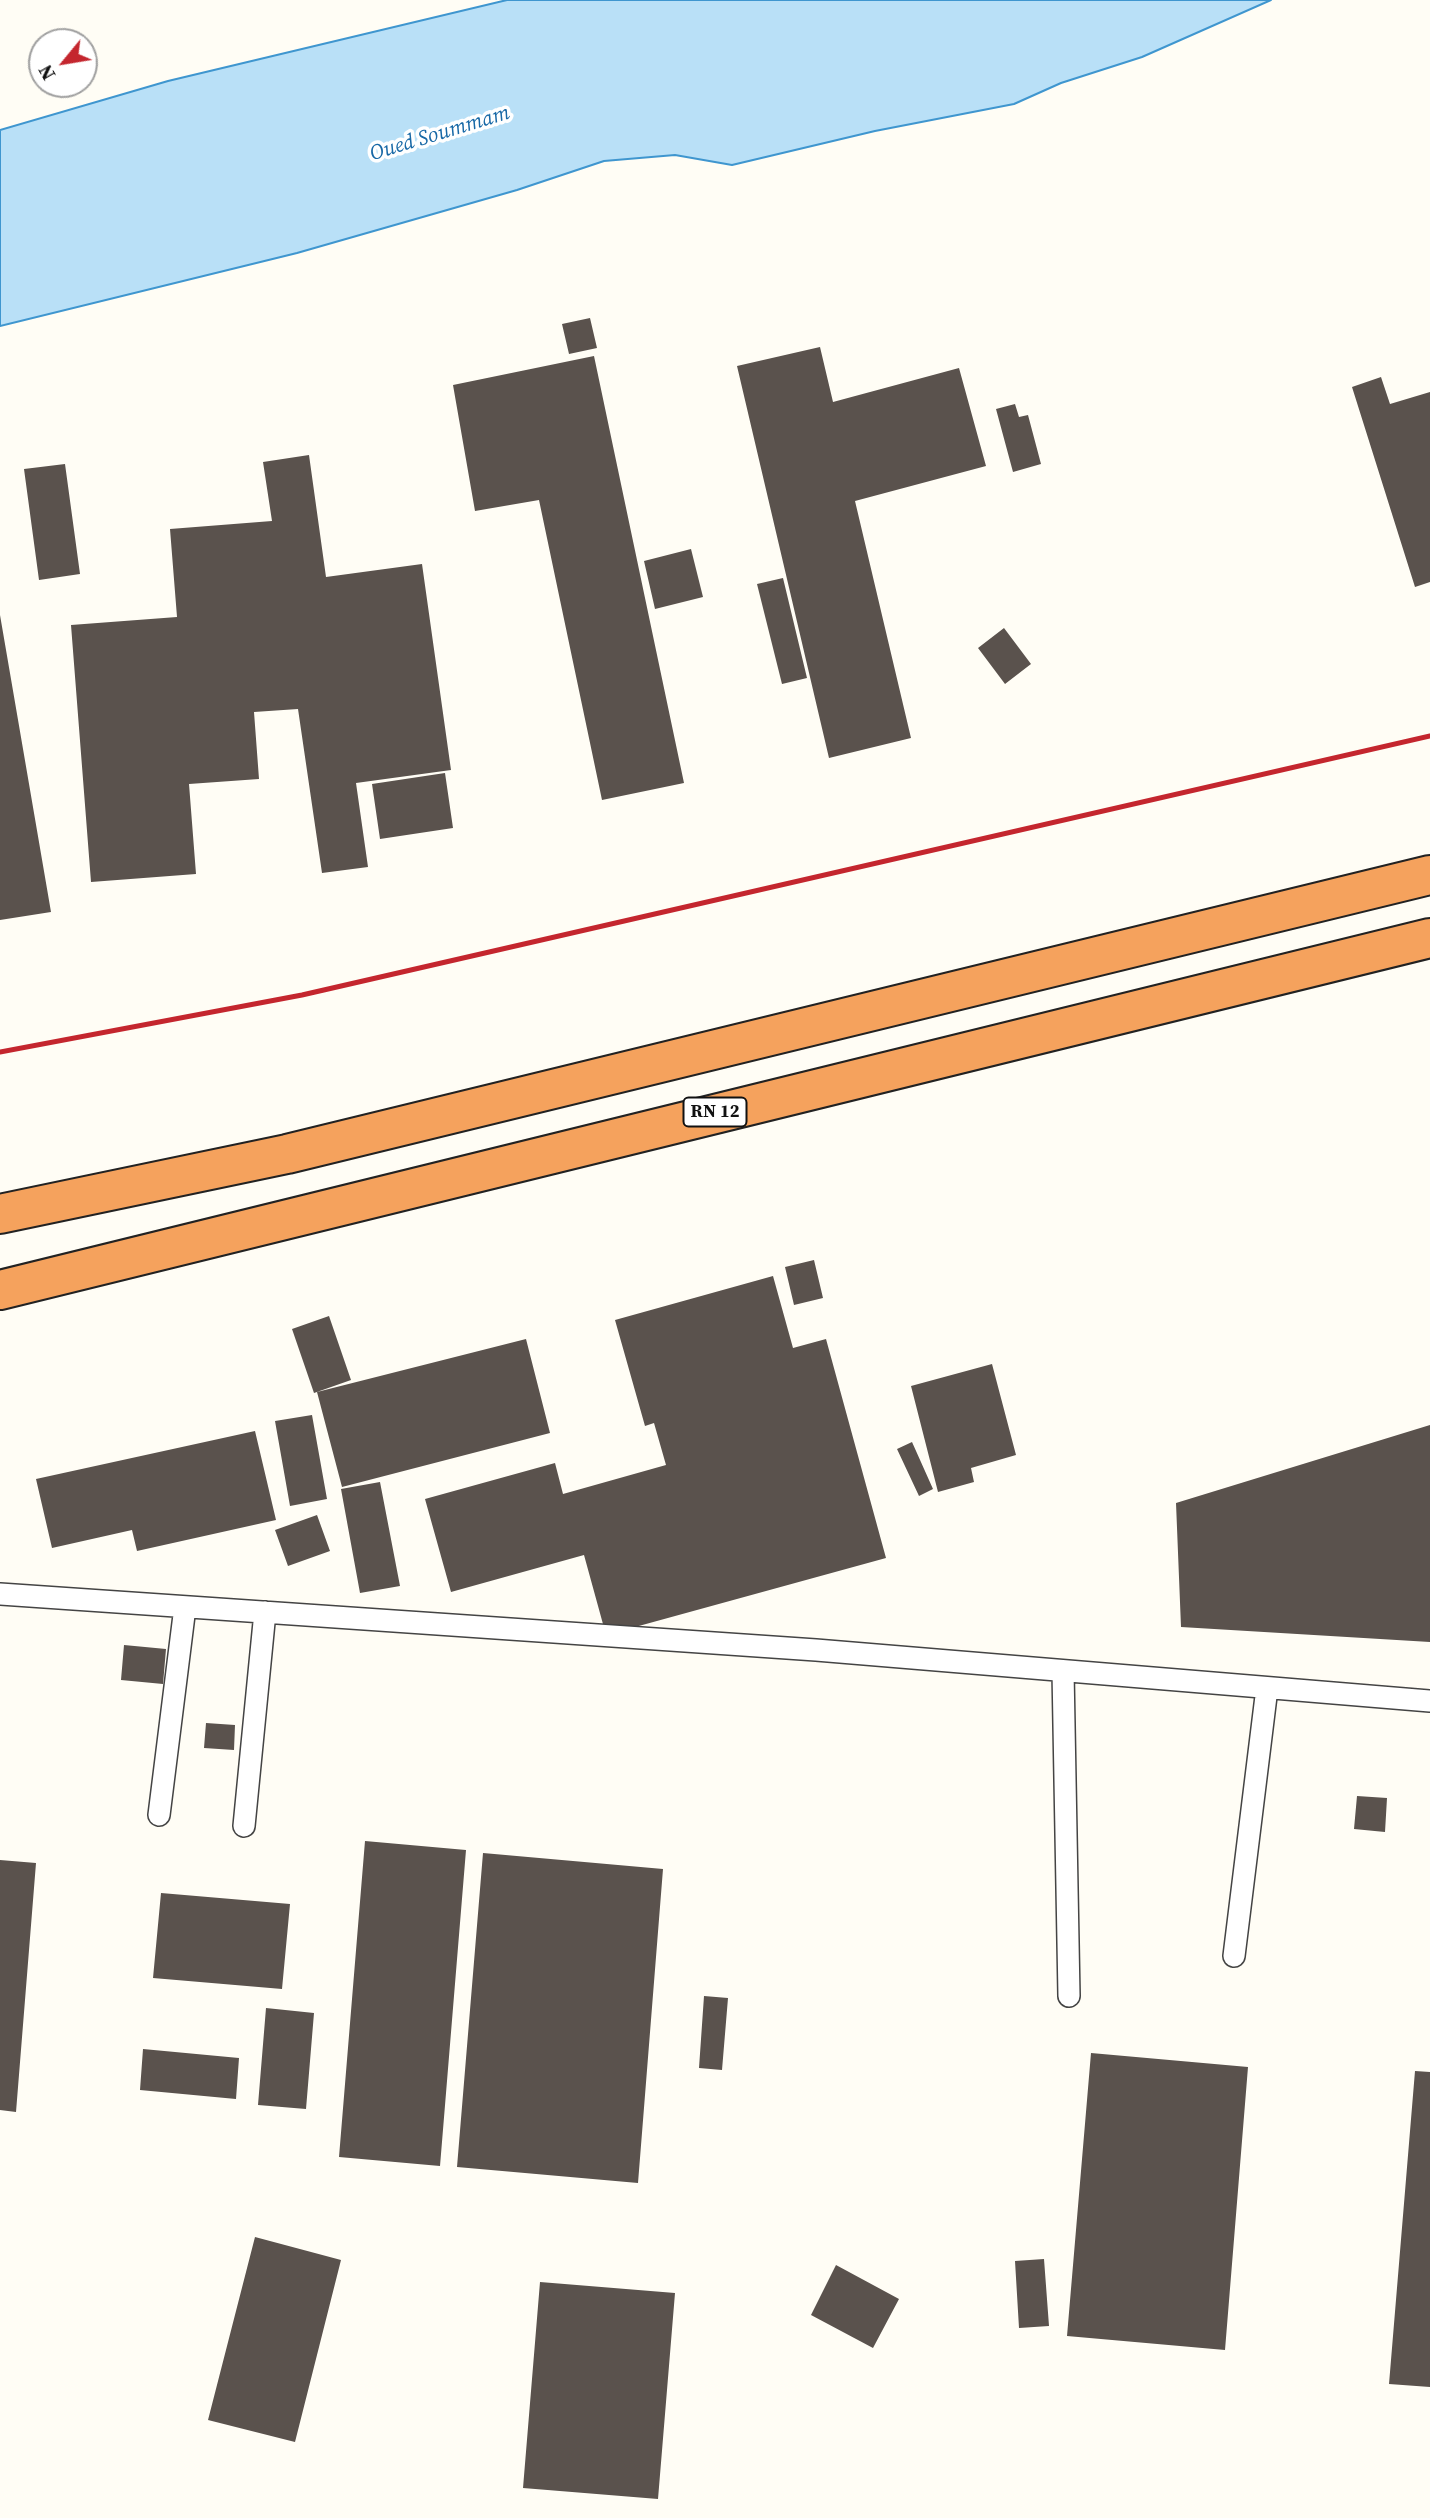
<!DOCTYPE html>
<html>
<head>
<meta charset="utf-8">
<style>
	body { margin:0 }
	#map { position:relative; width:1430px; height:2518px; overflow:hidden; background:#fffdf5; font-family:"Source Serif 4",serif }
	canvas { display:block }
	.north { position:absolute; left:28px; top:28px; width:70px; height:70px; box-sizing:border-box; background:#fff; border:2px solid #a0a0a0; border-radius:50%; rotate:240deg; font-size:19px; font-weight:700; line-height:28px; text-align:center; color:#111 }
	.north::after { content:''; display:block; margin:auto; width:24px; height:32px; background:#c4262e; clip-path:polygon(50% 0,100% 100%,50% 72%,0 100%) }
</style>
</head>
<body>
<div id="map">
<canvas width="1430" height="2518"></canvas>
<div class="north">N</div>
</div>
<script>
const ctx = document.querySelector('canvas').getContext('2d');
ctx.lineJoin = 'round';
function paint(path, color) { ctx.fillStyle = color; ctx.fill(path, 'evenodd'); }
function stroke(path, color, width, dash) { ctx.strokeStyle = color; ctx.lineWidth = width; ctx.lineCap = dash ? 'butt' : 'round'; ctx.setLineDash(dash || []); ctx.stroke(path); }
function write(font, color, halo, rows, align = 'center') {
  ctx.font = font + ' "Source Serif 4",serif'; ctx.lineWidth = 7; ctx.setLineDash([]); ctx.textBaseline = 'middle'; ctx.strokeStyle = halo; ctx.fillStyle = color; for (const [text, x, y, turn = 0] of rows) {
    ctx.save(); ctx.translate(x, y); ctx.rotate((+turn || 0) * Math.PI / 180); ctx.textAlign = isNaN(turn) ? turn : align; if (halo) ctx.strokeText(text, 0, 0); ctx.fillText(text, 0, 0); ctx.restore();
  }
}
const water = new Path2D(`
	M507 0H1271L1142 57 1061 83 1014 104 875 131 732 165 675 155 604 161 517 190 297 253 0 326V130L168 81Z`);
const building = new Path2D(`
	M590 318 597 348 569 354 562 324Z
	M820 347 833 402 959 368 986 466 855 501 911 738 829 758 737 366Z
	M594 356 684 783 602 800 539 500 475 511 453 385Z
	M1381 377 1390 404 1430 392V582L1415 587 1352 387Z
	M1015 404 1019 417 1028 415 1041 464 1013 472 996 409Z
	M309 455 326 577 422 564 451 770 356 783 368 867 322 873 298 709 254 712 259 779 189 784 196 874 91 882 71 625 177 617 170 529 272 521 263 462Z
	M65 464 80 574 39 580 24 469Z
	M691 549 703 597 655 609 644 561Z
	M783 578 807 678 782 684 757 584Z
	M0 615 51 912 0 920Z
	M1004 628 1031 664 1005 684 978 648Z
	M445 773 453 828 380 839 372 784Z
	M814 1260 823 1298 794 1305 785 1267Z
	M773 1276 793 1348 826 1339 886 1558 606 1635 584 1555 451 1592 425 1499 555 1463 563 1494 666 1465 654 1423 645 1426 615 1320Z
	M329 1316 351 1380 314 1393 292 1329Z
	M526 1339 550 1433 342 1487 317 1392Z
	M992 1364 1016 1455 971 1468 974 1482 938 1492 911 1386Z
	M312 1415 327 1499 290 1506 275 1421Z
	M1430 1425V1642L1181 1627 1176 1503Z
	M255 1431 276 1520 137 1551 132 1530 52 1548 36 1479Z
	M912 1442 933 1489 919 1496 897 1449Z
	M380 1482 400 1586 360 1593 341 1489Z
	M317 1515 330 1551 288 1566 275 1530Z
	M124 1645 166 1649 163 1684 121 1680Z
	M206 1723 235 1725 234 1750 204 1748Z
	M1357 1796 1387 1798 1385 1832 1354 1829Z
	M365 1841 466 1850 440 2166 339 2157Z
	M483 1853 663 1869 638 2183 457 2167Z
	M0 1860 36 1863 16 2112 0 2110Z
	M161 1893 290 1904 282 1989 153 1978Z
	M704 1996 728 1998 722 2070 699 2068Z
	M266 2008 314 2013 306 2109 258 2105Z
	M143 2049 239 2058 236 2099 140 2090Z
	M1091 2053 1248 2067 1225 2350 1067 2336Z
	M1415 2071 1430 2072V2387L1389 2384Z
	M255 2237 341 2260 295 2442 208 2420Z
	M1044 2259 1049 2326 1019 2328 1015 2261Z
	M836 2265 899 2299 873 2348 811 2315Z
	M540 2282 675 2293 658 2499 523 2488Z`);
const lane = new Path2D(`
	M0 1594 816 1650 1430 1701
	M1063 1671 1069 1996
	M159 1815 185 1607
	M244 1826 265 1612
	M1234 1956 1267 1688`);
const highway = new Path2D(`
	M0 1214 287 1154 1430 875
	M0 1290 1430 938`);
const rail = new Path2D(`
	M0 1052 302 995 1430 736`);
const shields = [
	[715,1112,63]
];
const shieldNames = [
	["RN 12",715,1112]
];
const waterNames = [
	["Oued Soummam",440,134,-17]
];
paint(water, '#b9e0f7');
stroke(water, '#3f96cf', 2);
paint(building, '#5a524d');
stroke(lane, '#444', 24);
stroke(highway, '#222', 42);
stroke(lane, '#fff', 21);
stroke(highway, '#f5a25d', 38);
stroke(rail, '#c4262e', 5);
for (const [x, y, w] of shields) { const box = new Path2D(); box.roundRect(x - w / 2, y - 14.5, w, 29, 5); ctx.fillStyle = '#fff'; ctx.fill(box); stroke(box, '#111', 2); }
write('bold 18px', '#111', null, shieldNames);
write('italic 21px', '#1768a6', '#fff', waterNames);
</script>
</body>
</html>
